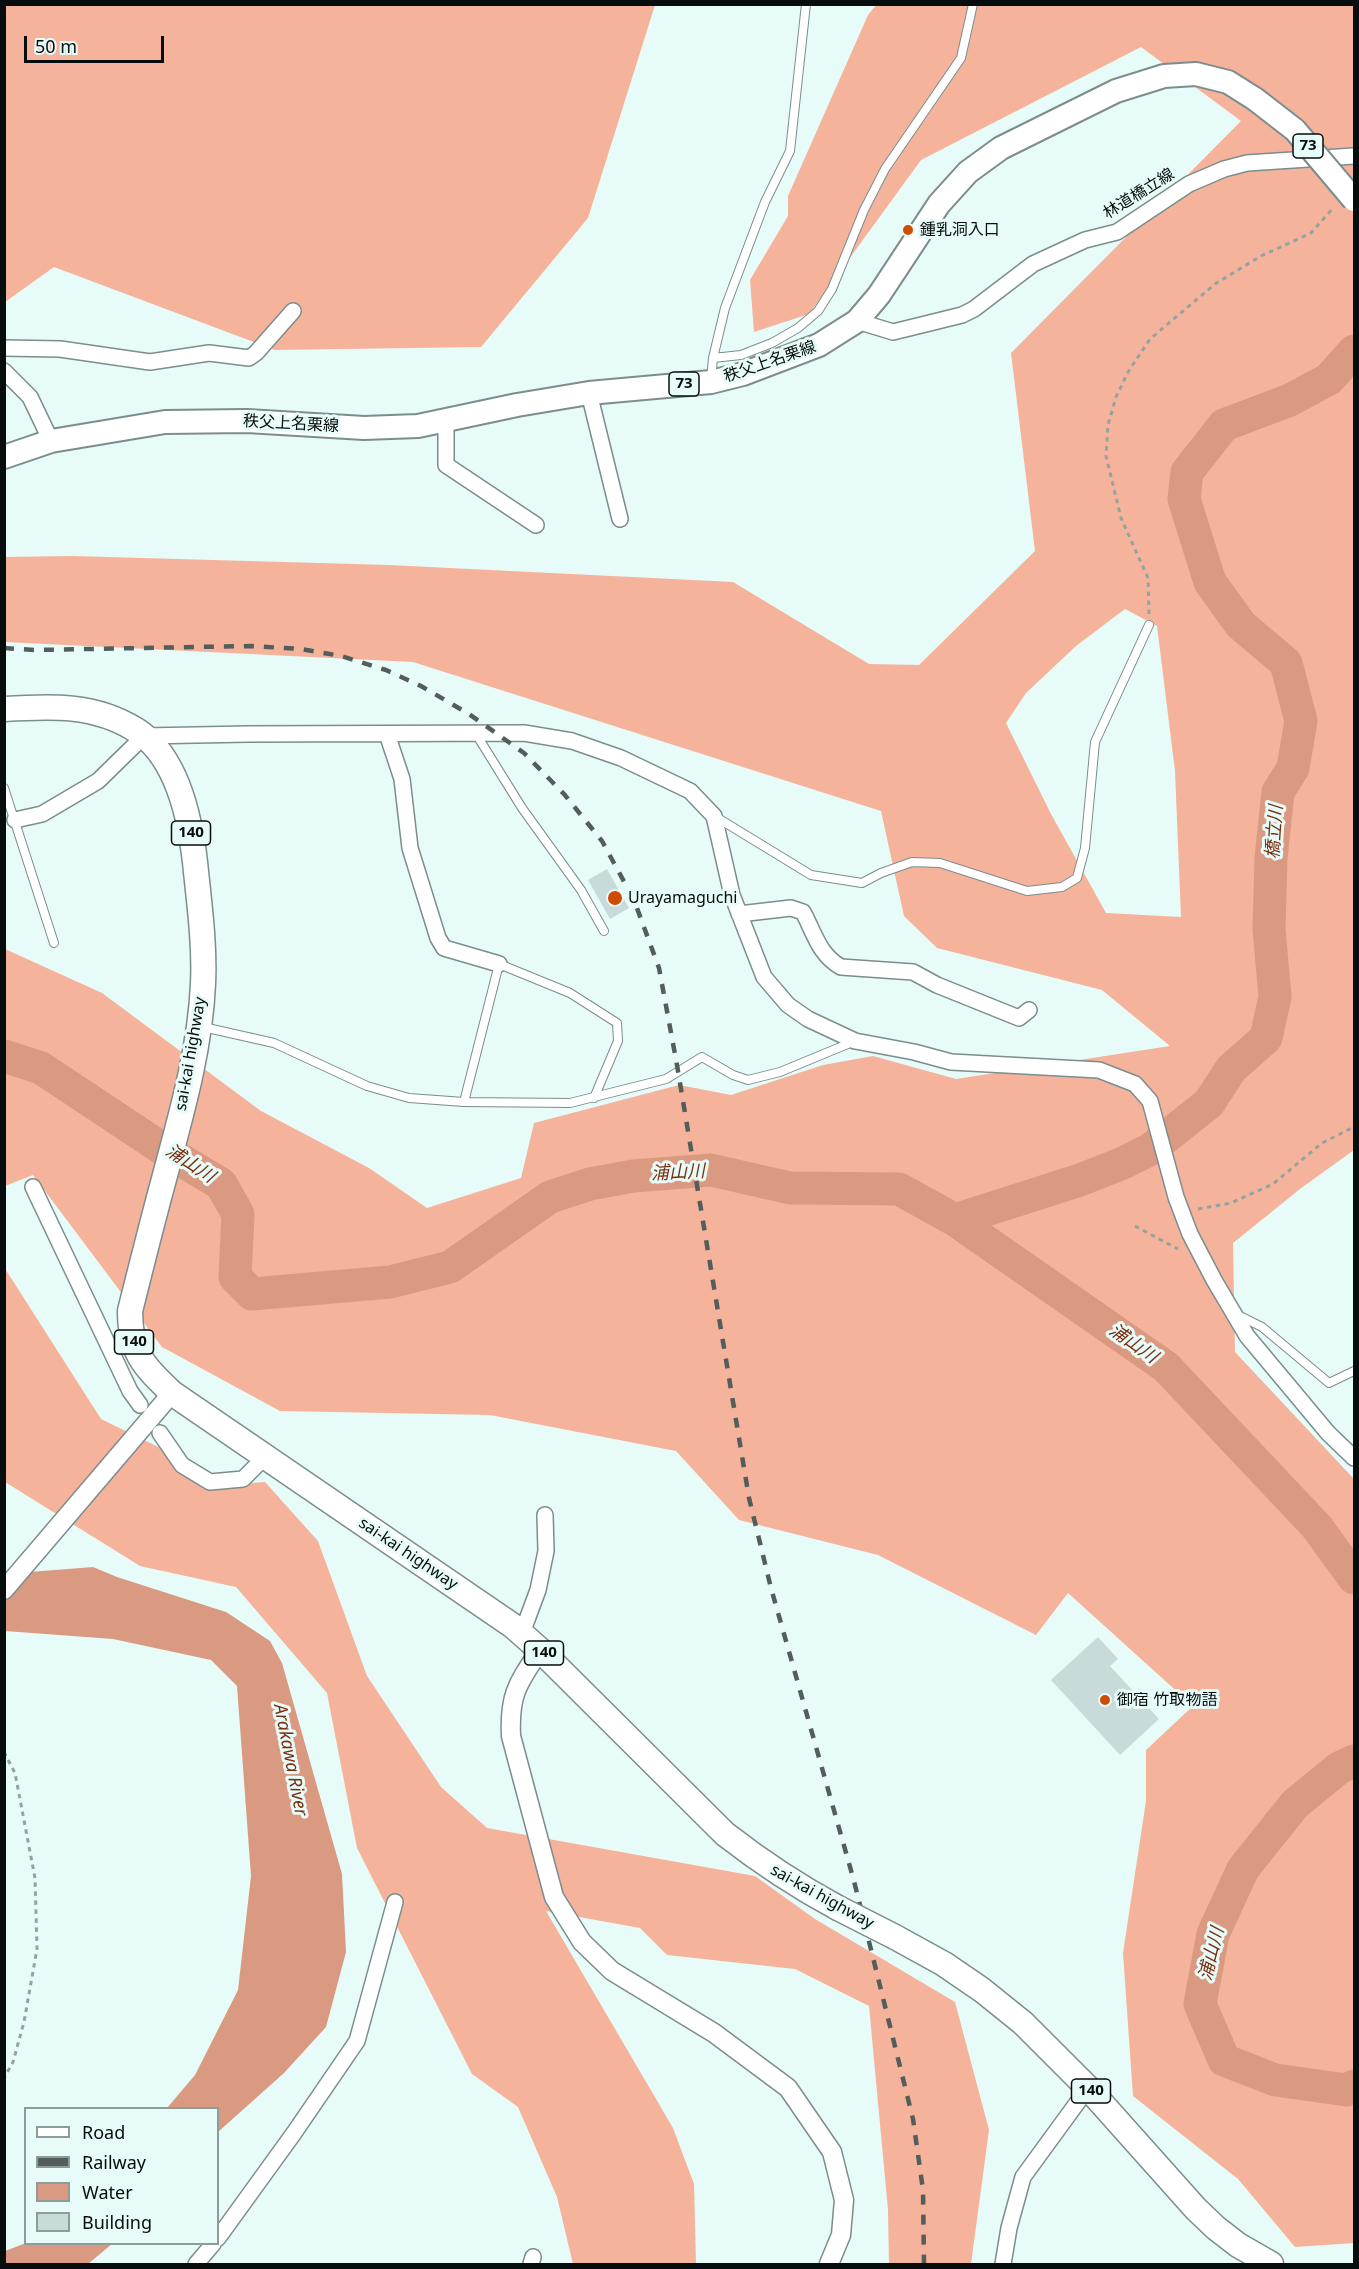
<!DOCTYPE html>
<html>
<head>
<meta charset="utf-8">
<style>
	body { margin:0 }
	#map { position:relative; width:1359px; height:2269px; overflow:hidden; background:#e7fbf9; font-family:"Noto Sans",sans-serif }
	canvas { display:block }
	.frame { position:absolute; inset:0; border:6px solid #070d0d; pointer-events:none }
	.legend { position:absolute; left:24px; top:2107px; width:195px; height:138px; box-sizing:border-box; background:#e7fbf9; border:2px solid #8d9c9b; margin:0; padding:8px 10px; list-style:none; font-size:18px; color:#070d0d }
	.legend li { display:flex; align-items:center; gap:12px; height:30px }
	.legend b { width:30px; border:2px solid #8d9c9b }
	.scale { position:absolute; left:24px; top:36px; width:140px; height:27px; box-sizing:border-box; border:3px solid #070d0d; border-top:0; padding-left:8px; font-size:18px; line-height:21px; white-space:nowrap; color:#070d0d; -webkit-text-stroke:4px #e7fbf9; paint-order:stroke }
</style>
</head>
<body>
<div id="map">
<canvas width="1359" height="2269"></canvas>
<div class="frame"></div>
<ul class="legend">
<li><b style="height:8px;background:#fff"></b>Road</li>
<li><b style="height:8px;background:#525d5c"></b>Railway</li>
<li><b style="height:16px;background:#da9a82"></b>Water</li>
<li><b style="height:16px;background:#c8dbda"></b>Building</li>
</ul>
<div class="scale">50 m</div>
</div>
<script>
const ctx = document.querySelector('canvas').getContext('2d');
ctx.lineJoin = 'round';
function paint(path, color) { ctx.fillStyle = color; ctx.fill(path, 'evenodd'); }
function stroke(path, color, width, dash) { ctx.strokeStyle = color; ctx.lineWidth = width; ctx.lineCap = dash ? 'butt' : 'round'; ctx.setLineDash(dash || []); ctx.stroke(path); }
function write(font, color, halo, rows, align = 'center') {
  ctx.font = font + ' "Noto Sans","Noto Sans JP",sans-serif'; ctx.lineWidth = 6; ctx.setLineDash([]); ctx.textBaseline = 'middle'; ctx.strokeStyle = halo; ctx.fillStyle = color; for (const [text, x, y, turn = 0] of rows) {
    ctx.save(); ctx.translate(x, y); ctx.rotate((+turn || 0) * Math.PI / 180); ctx.textAlign = isNaN(turn) ? turn : align; if (halo) ctx.strokeText(text, 0, 0); ctx.fillText(text, 0, 0); ctx.restore();
  }
}
const forest = new Path2D(`
	M877 4 1354 5V1150L1300 1189 1233 1243 1235 1352 1354 1479V2243L1295 2247 1238 2179 1133 2096 1123 1953 1146 1801V1750L1193 1706 1068 1593 1036 1635 878 1555 739 1520 676 1451 490 1415 280 1411 162 1347 33 1175 5 1186V949L102 993 261 1111 369 1168 427 1208 521 1178 534 1123 679 1085 731 1095 823 1065 873 1056 956 1079 1170 1046 1102 990 937 948 904 916 881 811 413 662 5 642V557L72 556 389 565 733 582 869 664 919 665 1035 551 1011 353 1241 121 1141 47 921 160 809 314 754 332 750 280 788 216V196L868 15ZM1125 609 1157 626 1175 771 1181 917 1106 913 1051 814 1006 723 1026 693 1076 646Z
	M5 5H655L588 218 481 347 275 350 54 267 5 302Z
	M4 1267 101 1419 234 1484 265 1482 318 1541 367 1676 441 1787 487 1828 755 1876 815 1919 955 2002 989 2130 971 2264H889L888 2210 869 2006 795 1969 667 1955 640 1928 546 1911 673 2128 694 2184 696 2264H573L557 2197 518 2107 472 2074 357 1848 327 1693 236 1587 140 1566 5 1482Z`);
const water = new Path2D(`
	M93 1567 117 1577 226 1612 270 1641 282 1663 342 1874 346 1952 326 2027 284 2073 218 2132V2108H167L195 2075 238 1990 251 1876 237 1686 211 1660 113 1639 5 1631 4 1574Z
	M26 2243V2244H112L88 2264H5V2251Z`);
const river = new Path2D(`
	M4 1056 41 1068 166 1151 221 1184 238 1214 235 1277 252 1294 390 1282 450 1267 550 1197 590 1184 633 1176 711 1170 790 1188 899 1189 955 1220 1166 1367 1317 1527 1354 1578
	M955 1220 1080 1180 1123 1163 1151 1149 1209 1103 1231 1069 1266 1038 1275 997 1269 929 1271 858 1278 792 1293 768 1301 721 1286 663 1241 625 1210 582 1184 499 1187 472 1224 425 1290 400 1329 379 1354 351
	M1354 1761 1339 1768 1295 1804 1243 1869 1213 1934 1200 2004 1224 2060 1275 2080 1347 2090 1354 2086`);
const building = new Path2D(`
	M607 869 629 908 610 919 588 880Z
	M1098 1637 1118 1659 1110 1666 1159 1719 1120 1755 1051 1680Z`);
const path = new Path2D(`
	M1149 614 1148 578 1121 518 1106 456 1108 425 1116 397 1128 372 1150 339 1215 284 1261 256 1311 233 1334 207
	M1198 1209 1231 1203 1273 1184 1322 1143 1354 1127
	M1135 1226 1178 1249
	M4 1752 15 1773 35 1878 37 1949 24 2022 13 2062 4 2078`);
const service = new Path2D(`
	M713 358 741 355 772 343 798 328 818 311 832 289 864 210 885 169 961 58 973 4
	M711 380 713 358 725 308 765 202 790 151 806 4
	M476 734 522 808 581 890 604 931
	M4 788 54 943
	M716 817 811 875 862 883 881 873 912 862 940 863 1027 891 1062 887 1077 878 1085 848 1095 742 1149 625
	M203 1027 274 1043 367 1086 409 1098 464 1102 570 1103 666 1079 702 1057 733 1075 748 1080 780 1072 855 1041
	M464 1102 499 964 570 993 617 1023 618 1041 594 1098
	M1238 1315 1262 1327 1329 1383 1354 1371`);
const minor = new Path2D(`
	M857 321 893 332 962 315 974 309 1033 264 1085 240 1117 232 1189 184 1224 169 1247 163 1354 156
	M4 348 60 349 150 362 209 353 249 358 256 353 293 311
	M4 371 30 397 51 441
	M589 393 620 519
	M446 421V465L536 525
	M387 734 402 779 410 848 438 938 444 948 499 964
	M15 820 42 814 98 781 144 736 248 734 524 733 572 741 621 758 690 791 714 816 732 895 764 977 788 1005 808 1019 855 1041 914 1052 951 1062 1099 1070 1135 1084 1150 1101 1176 1197 1190 1234 1214 1280 1247 1336 1328 1433 1354 1458
	M739 914 791 908 803 912C814 932 819 955 841 967L913 972 937 985 1019 1018 1029 1010
	M33 1187 130 1391 140 1405
	M160 1433 182 1465 210 1482 243 1479 265 1457
	M522 1633 538 1590 546 1551 545 1515
	M218 2238 294 2133 357 2041 395 1902
	M196 2264 213 2244
	M531 2264 533 2257
	M1003 2264 1009 2228 1023 2177 1088 2088`);
const tertiary = new Path2D(`
	M4 1590 172 1393
	M540 1650C518 1683 509 1694 511 1736L554 1897 582 1942 612 1971 714 2033 788 2088 832 2152 844 2200 841 2235 829 2264`);
const primary = new Path2D(`
	M4 457 51 441 165 422 247 421 364 428 418 426 517 405 589 393 711 382 743 374 819 345 857 321 879 295 939 204 968 172 1001 148 1116 91 1164 76 1196 74 1228 82 1255 99`);
const trunk = new Path2D(`
	M4 709C51 706 95 704 136 730 177 756 190 818 195 862 199 902 205 944 203 984 200 1051 181 1115 164 1179 152 1223 141 1267 130 1311 130 1353 144 1366 172 1393L513 1626 540 1650 725 1834C761 1862 797 1886 838 1908
	M895 1937 944 1964 982 1990 1023 2023 1088 2088 1196 2209 1216 2228 1238 2245 1271 2264`);
const rail = new Path2D(`
	M4 648 35 650 251 646 301 649 341 656 386 670 421 686 469 714 524 753 564 794 602 841 634 900 659 968 677 1065 749 1498 771 1588 854 1881 913 2119 923 2190 924 2264`);
const primaryBridge = new Path2D(`
	M1255 99 1295 130 1354 200`);
const trunkBridge = new Path2D(`
	M838 1908 895 1937`);
const markers = [
	[908,230,6,"#d14c03"],
	[615,898,8,"#d14c03"],
	[1105,1700,6,"#d14c03"]
];
const shields = [
	[1308,146,30],
	[684,384,30],
	[191,833,39],
	[134,1342,39],
	[544,1653,39],
	[1091,2091,39]
];
const shieldNames = [
	["73",1308,146],
	["73",684,384],
	["140",191,833],
	["140",134,1342],
	["140",544,1653],
	["140",1091,2091]
];
const streetNames = [
	["林道橋立線",1139,194,-32],
	["秩父上名栗線",770,362,-19],
	["秩父上名栗線",291,424,3],
	["sai-kai highway",191,1054,-80],
	["sai-kai highway",408,1554,34],
	["sai-kai highway",822,1897,29]
];
const poiNames = [
	["鍾乳洞入口",920,230],
	["Urayamaguchi",628,898],
	["御宿 竹取物語",1117,1700]
];
const waterNames = [
	["橋立川",1275,832,-86],
	["浦山川",190,1164,33],
	["浦山川",678,1173,-3],
	["浦山川",1133,1344,35],
	["Arakawa River",290,1760,79],
	["浦山川",1212,1954,-76]
];
paint(forest, '#f5b39b');
paint(water, '#da9a82');
stroke(river, '#da9a82', 33);
paint(building, '#c8dbda');
stroke(service, '#7b8d8c', 10);
stroke(minor, '#7b8d8c', 18);
stroke(tertiary, '#7b8d8c', 21);
stroke(primary, '#7b8d8c', 26);
stroke(trunk, '#7b8d8c', 27);
stroke(path, '#94a3a2', 3, [4.5, 4.5]);
stroke(service, '#fff', 8);
stroke(minor, '#fff', 15);
stroke(tertiary, '#fff', 18);
stroke(primary, '#fff', 22);
stroke(trunk, '#fff', 24);
stroke(rail, '#525d5c', 4.5, [10, 10]);
stroke(primaryBridge, '#7b8d8c', 26, []);
stroke(trunkBridge, '#7b8d8c', 27, []);
stroke(primaryBridge, '#fff', 22);
stroke(trunkBridge, '#fff', 24);
for (const [x, y, r, color] of markers) { const dot = new Path2D(); dot.arc(x, y, r, 0, 2 * Math.PI); ctx.fillStyle = color; ctx.fill(dot); stroke(dot, '#e7fbf9', 2); }
for (const [x, y, w] of shields) { const box = new Path2D(); box.roundRect(x - w / 2, y - 12, w, 24, 4.5); ctx.fillStyle = '#e7fbf9'; ctx.fill(box); stroke(box, '#070d0d', 1.5); }
write('bold 15px', '#070d0d', null, shieldNames);
write('16px', '#070d0d', '#e7fbf9', streetNames);
write('16px', '#070d0d', '#e7fbf9', poiNames, 'left');
write('italic 18px', '#7a2e0d', '#e7fbf9', waterNames);
</script>
</body>
</html>
